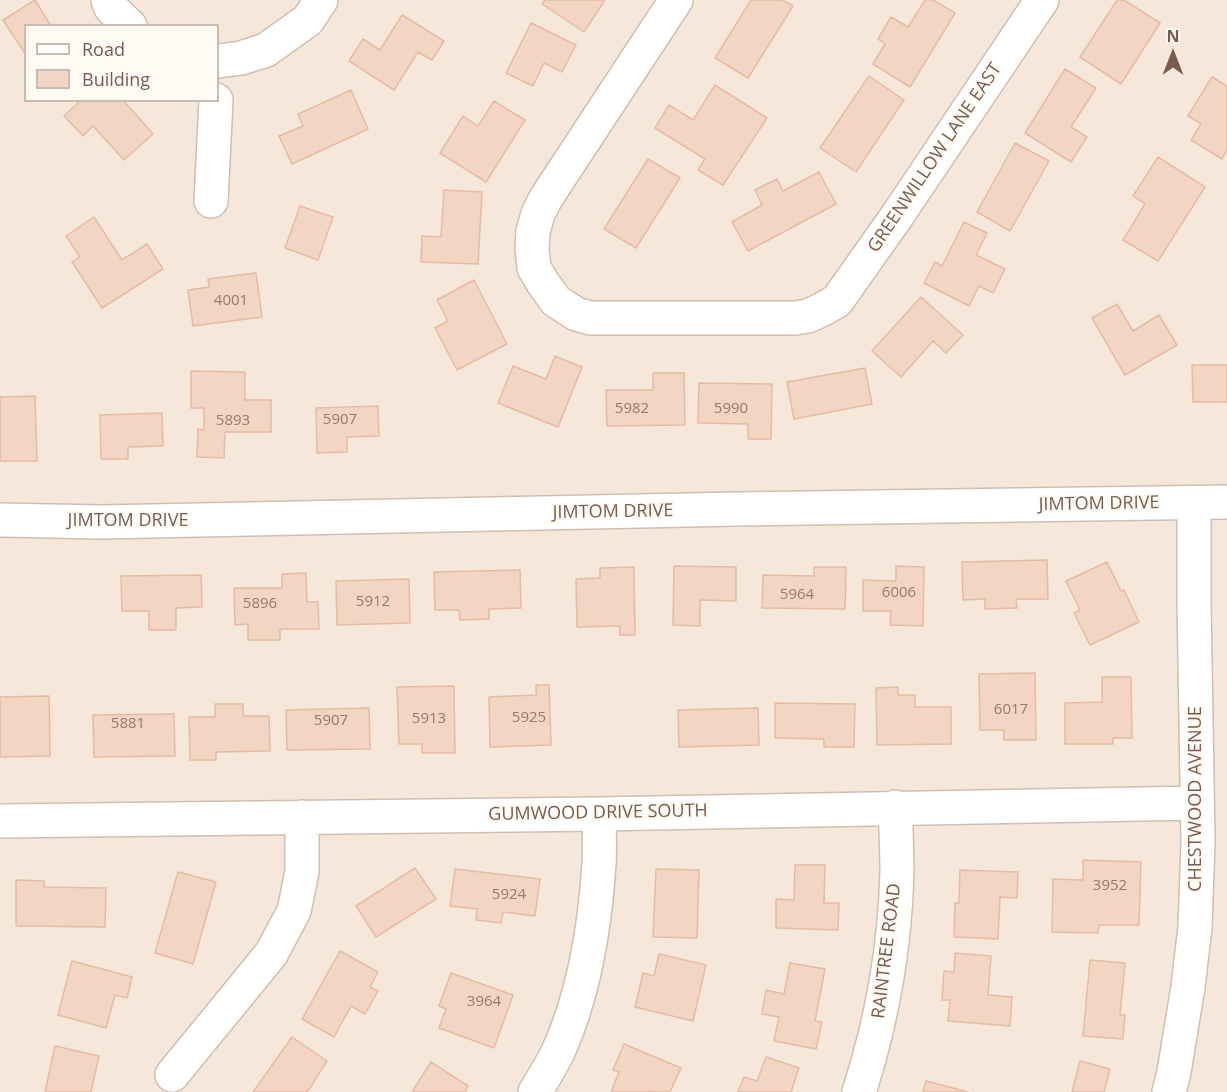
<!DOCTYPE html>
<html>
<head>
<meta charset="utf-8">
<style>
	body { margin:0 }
	#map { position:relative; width:1227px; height:1092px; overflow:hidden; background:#fdf6ec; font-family:"Open Sans",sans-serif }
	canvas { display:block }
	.legend { position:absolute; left:24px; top:24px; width:195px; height:78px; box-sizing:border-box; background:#fffaf3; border:2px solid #cabbb1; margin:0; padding:8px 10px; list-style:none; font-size:18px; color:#7a5c4d }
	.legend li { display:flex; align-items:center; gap:12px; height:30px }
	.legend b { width:30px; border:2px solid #cabbb1 }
	.north { position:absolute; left:1143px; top:24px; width:60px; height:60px; -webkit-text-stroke:4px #fffaf3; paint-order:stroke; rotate:0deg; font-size:16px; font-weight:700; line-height:24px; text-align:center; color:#7a5c4d }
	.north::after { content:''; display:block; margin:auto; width:21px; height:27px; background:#7a5c4d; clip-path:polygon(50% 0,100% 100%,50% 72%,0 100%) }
</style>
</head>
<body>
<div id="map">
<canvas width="1227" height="1092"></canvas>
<ul class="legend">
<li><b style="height:8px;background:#fff"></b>Road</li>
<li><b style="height:16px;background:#f3d5c3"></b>Building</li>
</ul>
<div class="north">N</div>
</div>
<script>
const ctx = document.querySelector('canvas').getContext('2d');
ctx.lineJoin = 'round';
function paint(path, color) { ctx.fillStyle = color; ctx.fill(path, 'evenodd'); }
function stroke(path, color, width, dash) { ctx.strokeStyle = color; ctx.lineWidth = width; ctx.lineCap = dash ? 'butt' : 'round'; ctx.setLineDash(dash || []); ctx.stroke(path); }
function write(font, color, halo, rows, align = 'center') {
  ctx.font = font + ' "Open Sans",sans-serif'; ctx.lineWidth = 5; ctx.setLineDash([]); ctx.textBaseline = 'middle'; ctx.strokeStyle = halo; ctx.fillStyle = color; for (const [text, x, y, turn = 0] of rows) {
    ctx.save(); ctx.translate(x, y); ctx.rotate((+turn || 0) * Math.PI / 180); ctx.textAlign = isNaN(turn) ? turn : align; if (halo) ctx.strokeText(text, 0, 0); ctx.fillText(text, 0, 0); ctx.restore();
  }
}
const residential = new Path2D(`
	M0 0H1227V1092H0ZM26 26H218V100H26Z`);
const building = new Path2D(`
	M35 0 51 26H26V55L3 20Z
	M545 0H605L584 32 542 4Z
	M751 0H782L793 6 748 78 715 58Z
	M925 0H933L955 13 910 87 873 64 885 44 878 39 891 17 908 27Z
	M1117 0H1124L1160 23 1121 84 1080 57Z
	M402 15 444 41 432 60 418 52 394 90 349 61 363 39 380 50Z
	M531 23 576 45 562 72 544 63 533 86 506 73Z
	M1065 69 1096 88 1071 127 1087 137 1071 162 1025 133Z
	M869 76 904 100 856 172 820 148Z
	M1212 77 1227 86V150L1222 159 1191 140 1201 124 1188 116Z
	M715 85 767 118 723 185 698 170 705 159 655 128 669 105 693 120Z
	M351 90 368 129 292 164 279 136 303 126 298 114Z
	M81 100H123L153 134 124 160 93 126 83 136 64 116Z
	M494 101 525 120 486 182 440 153 463 116 478 126Z
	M1015 143 1049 161 1010 231 977 212Z
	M1158 157 1205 187 1158 261 1123 240 1145 204 1133 196Z
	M648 159 680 178 636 248 604 229Z
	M819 172 836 204 748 251 732 222 762 205 755 190 777 179 783 191Z
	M444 190 482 192 478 264 421 262 422 236 441 237Z
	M300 206 333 217 318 260 285 248Z
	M94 217 122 260 147 244 163 269 102 308 72 262 80 257 66 236Z
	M964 222 987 233 976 255 1005 269 993 293 979 286 969 306 924 283 935 262 942 266Z
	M256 273 262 317 193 326 188 290 209 287 208 279Z
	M474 280 507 344 457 370 435 328 448 321 437 300Z
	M921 297 963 335 946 353 933 341 901 377 872 351Z
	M1117 304 1133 331 1159 315 1177 345 1125 375 1092 318Z
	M555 356 582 367 558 427 498 403 513 366 546 379Z
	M1192 365H1227V402H1193Z
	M865 368 872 404 794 419 787 382Z
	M191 371 245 372V400H271V432H225L224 458 197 457 198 429 204 430V408H191Z
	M653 373H684L685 425 607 426 606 390H653Z
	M699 383 772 384 771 439H748V424L698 423Z
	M35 396 37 461H0V397Z
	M378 406 379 436 347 437V452L317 453 316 408Z
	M162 413 163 446 128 447V459H101L100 415Z
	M1047 560 1048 599H1016L1017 608 985 609V599L963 600 962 562Z
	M1107 562 1121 591 1124 590 1139 622 1090 645 1074 613 1080 610 1066 581Z
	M674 566 736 567V601L700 600V626L673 625Z
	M896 566 924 567 923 626 890 625 891 611H863V580L896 581Z
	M634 567 635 635H620V626L577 627 576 579 600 578V568Z
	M814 567H846L845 609 762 608 763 575 814 576Z
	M520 570 521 608 489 609V619L460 620 459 610H435L434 572Z
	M306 573 307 602H318L319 629H280V640H248V624L235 625 234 588H282V574Z
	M201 575 202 607 176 608V630H149V611H122L121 576Z
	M409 579 410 623 337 625 336 581Z
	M1035 673 1036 740H1004V730H980L979 674Z
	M1102 677H1131L1132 738H1113V744H1065V703L1102 702Z
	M536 685H549L551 745 490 747 489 697 536 695Z
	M454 686 455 753H422V744H399L397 687Z
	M898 687V695H915V707H951V744L877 745 876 688Z
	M49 696 50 756 0 757V697Z
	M775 703 855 704 854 747H824V739L775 738Z
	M215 704H243V716H269L270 751 216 752V760H190L189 717H215Z
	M369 708 370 749 287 750 286 710Z
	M758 708 759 745 679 747 678 710Z
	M174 714 175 756 94 757 93 715Z
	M1083 860 1141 862 1139 925H1099L1098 933 1052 932 1053 879 1083 880Z
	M795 865H825L824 903H839L838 930 776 928V899L794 900Z
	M415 868 436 899 376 937 356 906Z
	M455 869 540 879 535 916 503 912 501 923 476 920 477 909 450 906Z
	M656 869 699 870 697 938 653 937Z
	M960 870 1018 872 1017 898 1000 897 998 939 954 937 955 903H959Z
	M178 872 216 882 193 964 155 953Z
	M16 880 44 881V887L106 888 105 927 16 926Z
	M340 951 378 972 370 987 378 991 365 1014 351 1006 334 1037 302 1019Z
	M955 953 991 956 988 995 1012 997 1010 1026 948 1021 950 1000H942L944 971 954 972Z
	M659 954 706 965 693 1021 635 1007 643 973 654 976Z
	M1090 960 1125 963 1120 1015H1125L1123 1039 1083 1036Z
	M72 961 132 977 127 998 115 995 106 1028 58 1015Z
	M790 963 825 969 815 1021 822 1022 816 1049 774 1041 779 1017 762 1014 766 990 784 994Z
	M451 973 513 995 494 1048 439 1028 446 1009 439 1006Z
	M292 1037 327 1061 310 1088 307 1092H253Z
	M624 1044 681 1068 670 1092H653L649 1091V1092H611L619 1072 613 1070Z
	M55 1046 99 1056 91 1092H45Z
	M766 1057 799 1068 791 1092H738L744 1077 757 1081Z
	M1080 1061 1110 1069 1104 1092H1072Z
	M431 1062 468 1086 465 1092H412Z
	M926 1081 968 1092H923Z`);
const minor = new Path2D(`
	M108 0 111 8 130 26
	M676 0 546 198 538 214 533 231 532 249 534 268 543 283 556 301 576 314 590 318H795L808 316 821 310 837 301 897 216 1042 0
	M218 61 241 58 266 50 308 20 321 0
	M211 201 216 100
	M0 520 102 522 737 509 1227 502
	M0 821 599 814 1196 803
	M172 1075 271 954 294 911 302 872V817
	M535 1092C543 1079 551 1066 558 1052 584 995 595 926 599 864 600 848 599 830 599 814
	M859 1092C882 1021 895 947 897 872 897 850 896 829 895 807
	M1169 1092 1174 1072 1188 987 1195 927 1198 841 1194 601V503`);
const numberNames = [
	["4001",231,301],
	["5982",632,409],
	["5990",731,409],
	["5907",340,420],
	["5893",233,421],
	["6006",899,593],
	["5964",797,595],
	["5912",373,602],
	["5896",260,604],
	["6017",1011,710],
	["5925",529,718],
	["5913",429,719],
	["5907",331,721],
	["5881",128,724],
	["3952",1110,886],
	["5924",509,895],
	["3964",484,1002]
];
const streetNames = [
	["GREENWILLOW LANE EAST",935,158,-56],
	["JIMTOM DRIVE",1099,504,-1],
	["JIMTOM DRIVE",613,512,-1],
	["JIMTOM DRIVE",128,521],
	["CHESTWOOD AVENUE",1196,799,-90],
	["GUMWOOD DRIVE SOUTH",598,813,-1],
	["RAINTREE ROAD",887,951,-83]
];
paint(residential, '#f5e8da');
paint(building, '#f3d5c3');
stroke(building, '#e6bba3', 1.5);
stroke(minor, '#d1beb0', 36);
stroke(minor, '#fff', 33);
write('15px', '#987a6a', null, numberNames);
write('18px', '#7a5c4d', '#fffaf3', streetNames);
</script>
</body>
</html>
